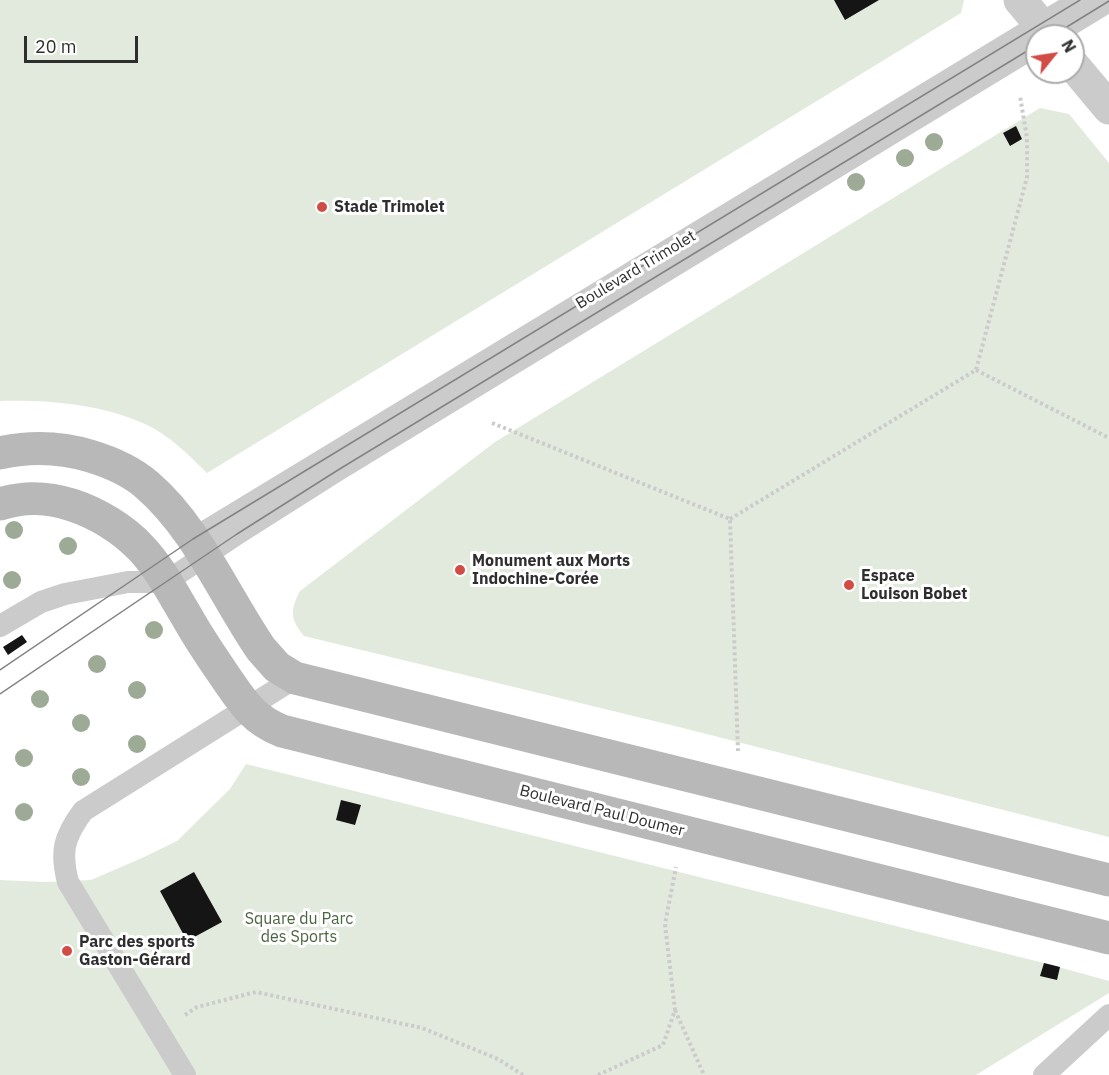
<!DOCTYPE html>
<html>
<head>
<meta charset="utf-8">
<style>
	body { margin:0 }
	#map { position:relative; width:1109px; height:1075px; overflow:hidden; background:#fff; font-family:"IBM Plex Sans",sans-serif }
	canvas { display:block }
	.north { position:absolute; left:1025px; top:24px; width:60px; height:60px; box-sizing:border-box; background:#fff; border:2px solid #ababab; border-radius:50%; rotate:60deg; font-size:16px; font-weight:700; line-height:24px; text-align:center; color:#2e2e2e }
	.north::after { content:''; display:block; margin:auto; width:21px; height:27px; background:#d14c44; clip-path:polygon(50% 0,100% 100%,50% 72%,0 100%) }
	.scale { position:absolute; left:24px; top:36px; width:114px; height:27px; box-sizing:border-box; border:3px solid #2e2e2e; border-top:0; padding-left:8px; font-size:18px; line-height:21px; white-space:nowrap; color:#2e2e2e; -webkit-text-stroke:4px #fff; paint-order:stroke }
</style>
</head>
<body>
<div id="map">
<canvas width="1109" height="1075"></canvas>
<div class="north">N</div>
<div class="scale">20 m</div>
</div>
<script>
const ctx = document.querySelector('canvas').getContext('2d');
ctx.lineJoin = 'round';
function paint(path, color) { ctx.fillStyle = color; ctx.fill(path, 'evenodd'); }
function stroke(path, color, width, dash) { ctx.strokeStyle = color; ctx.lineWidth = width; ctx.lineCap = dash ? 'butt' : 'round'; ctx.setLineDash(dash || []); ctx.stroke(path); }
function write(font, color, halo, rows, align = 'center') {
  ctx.font = font + ' "IBM Plex Sans",sans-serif'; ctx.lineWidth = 6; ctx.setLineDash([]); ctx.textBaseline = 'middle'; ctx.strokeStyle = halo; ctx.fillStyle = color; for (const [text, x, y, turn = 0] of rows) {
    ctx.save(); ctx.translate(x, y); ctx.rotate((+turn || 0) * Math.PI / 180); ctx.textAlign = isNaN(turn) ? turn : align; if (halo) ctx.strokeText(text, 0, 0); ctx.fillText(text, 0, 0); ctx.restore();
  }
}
const green = new Path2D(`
	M0 0H964L961 13 207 473C189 455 169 435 145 424 100 404 49 400 0 401Z
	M1040 108 1069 114 1109 163V837L683 728 304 636C290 619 290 611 300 591L495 442Z
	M246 764 1044 963 1109 981V993L976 1075H0V880L45 882 91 880 142 858 177 841 230 789Z`);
const building = new Path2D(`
	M834 0H879L845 20Z
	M1016 126 1022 139 1010 146 1003 133Z
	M22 635 27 642 8 655 3 647Z
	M341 800 361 805 355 825 336 820Z
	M194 872 222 922 187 941 160 891Z
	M1044 963 1060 967 1057 980 1040 976Z`);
const path = new Path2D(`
	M976 370 1109 438
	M492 423 730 519 738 751
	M730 519 976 370 1027 177V138L1020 96
	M675 1010 704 1075
	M185 1015 197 1007 256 992 422 1028 498 1059 523 1075
	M598 1075 663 1045 675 1010 665 924 676 867`);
const service = new Path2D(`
	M1052 36 1109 1
	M193 539 1080 0
	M0 626 41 602 65 594 128 582H166L237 534 338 470 1037 45
	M185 1075 68 882C60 851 64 837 83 811L295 678
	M1044 1075 1109 1015`);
const minor = new Path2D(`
	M1020 0 1050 36
	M1073 65 1109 108`);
const secondary = new Path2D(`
	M0 453C31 446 60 447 90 456 110 462 131 471 147 485 197 528 224 595 261 649L277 667 295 678 1109 880
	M0 504C25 496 47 497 72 505 97 513 123 529 141 548 160 568 173 594 187 617 198 637 211 656 224 675 242 701 252 719 282 731L1109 938`);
const tram = new Path2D(`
	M1052 36 1109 1
	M0 670 193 539 1080 0
	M0 694 237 534 338 470 1037 45`);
const trees = [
	[934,142],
	[905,158],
	[856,182],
	[14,530],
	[68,546],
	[12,580],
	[154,630],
	[97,664],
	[137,690],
	[40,699],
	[81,723],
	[137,744],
	[24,758],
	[81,777],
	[24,812]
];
const markers = [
	[322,207,6,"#d14c44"],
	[460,570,6,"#d14c44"],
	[849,585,6,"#d14c44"],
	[67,951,6,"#d14c44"]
];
const poiNames = [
	["Stade Trimolet",334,207],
	["Monument aux Morts",472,561],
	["Indochine-Corée",472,579],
	["Espace",861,576],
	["Louison Bobet",861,594],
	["Parc des sports",79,942],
	["Gaston-Gérard",79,960]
];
const streetNames = [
	["Boulevard Trimolet",636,270,-31],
	["Boulevard Paul Doumer",602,811,14]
];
const parkNames = [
	["Square du Parc",299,919],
	["des Sports",299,937]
];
paint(green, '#e2eadd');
paint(building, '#151515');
stroke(path, '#cbcbcb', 4, [3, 3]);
stroke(service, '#cbcbcb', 22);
stroke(minor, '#cbcbcb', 33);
stroke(secondary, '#b8b8b8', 33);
stroke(tram, '#838383', 1.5);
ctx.fillStyle = '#9daa96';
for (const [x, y] of trees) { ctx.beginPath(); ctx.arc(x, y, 9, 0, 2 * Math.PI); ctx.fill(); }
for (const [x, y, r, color] of markers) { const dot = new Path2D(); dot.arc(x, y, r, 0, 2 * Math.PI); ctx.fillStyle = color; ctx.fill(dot); stroke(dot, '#fff', 2); }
write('bold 16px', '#2e2e2e', '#fff', poiNames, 'left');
write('16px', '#2e2e2e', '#fff', streetNames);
write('16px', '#4c6540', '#fff', parkNames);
</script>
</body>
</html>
